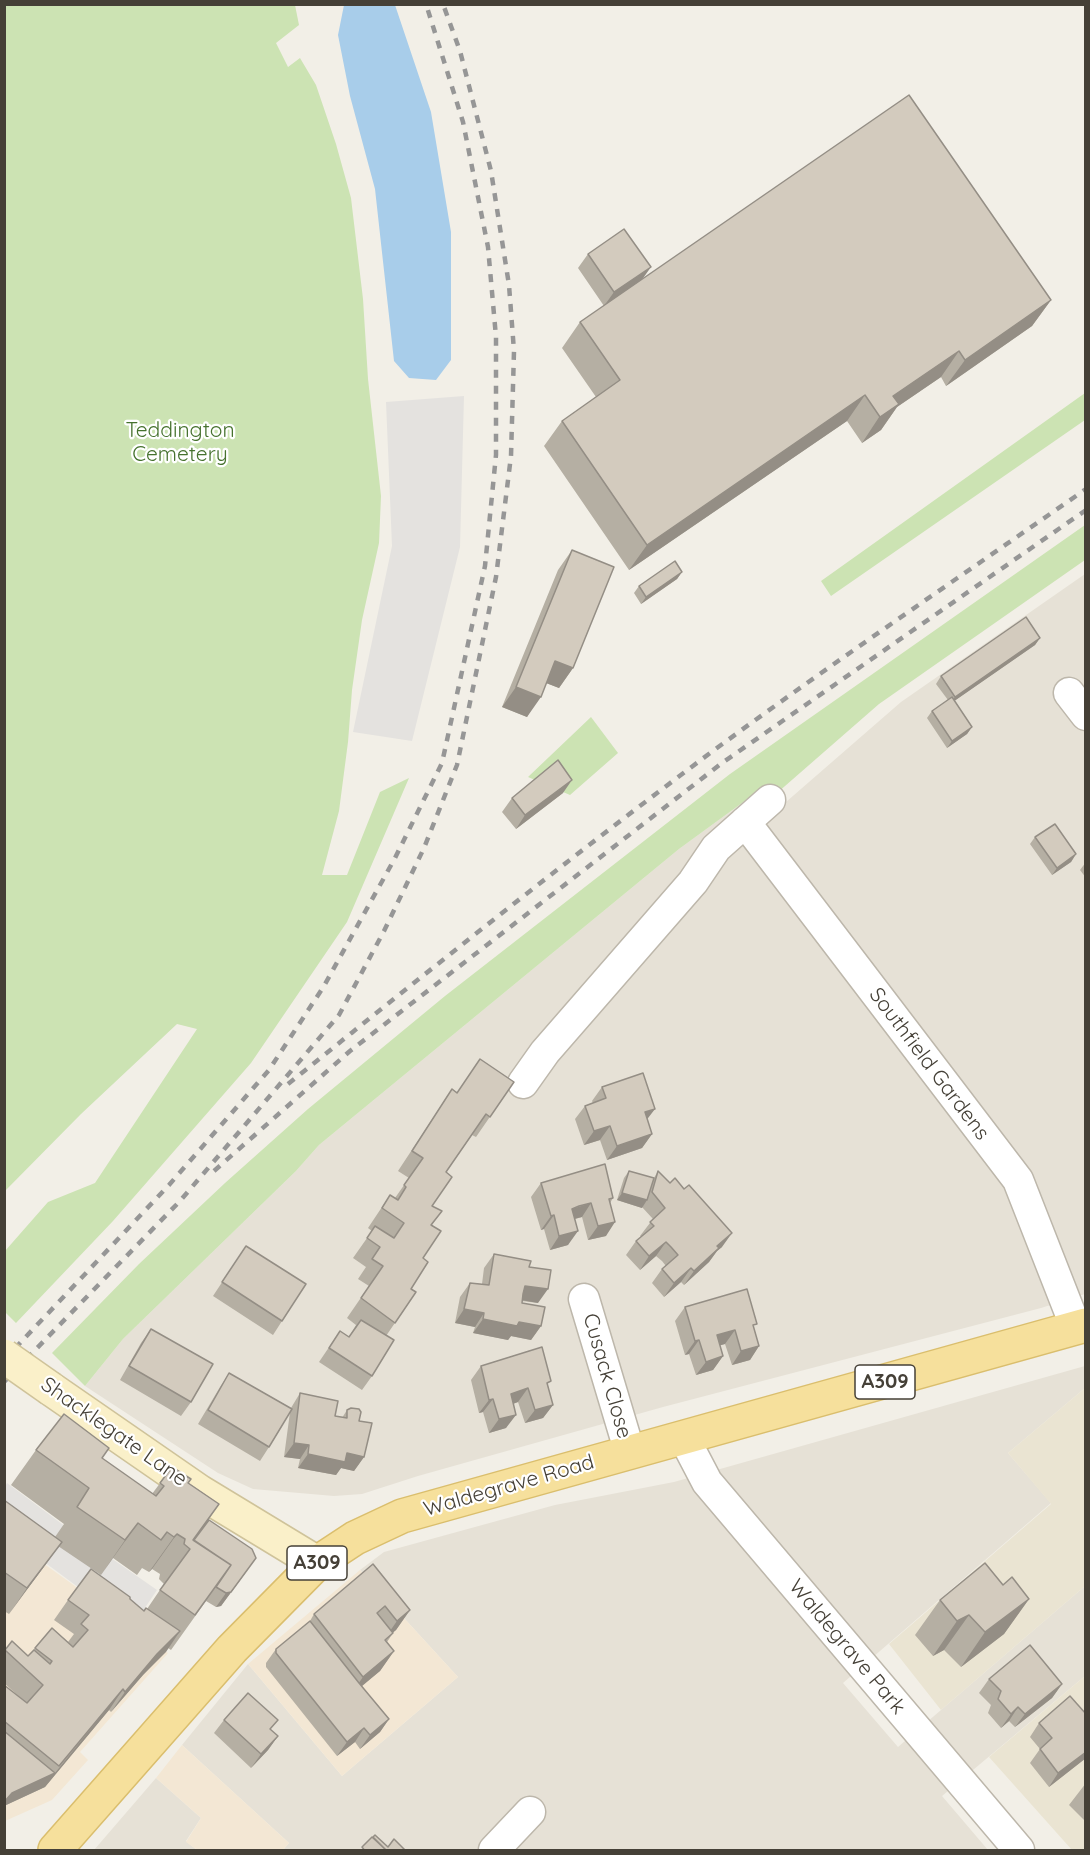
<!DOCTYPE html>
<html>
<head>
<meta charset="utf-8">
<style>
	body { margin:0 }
	#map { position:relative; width:1090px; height:1855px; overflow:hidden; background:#f2efe7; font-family:Quicksand,sans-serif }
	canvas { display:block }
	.frame { position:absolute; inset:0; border:6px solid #454037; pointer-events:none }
</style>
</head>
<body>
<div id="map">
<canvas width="1090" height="1855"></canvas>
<div class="frame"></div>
</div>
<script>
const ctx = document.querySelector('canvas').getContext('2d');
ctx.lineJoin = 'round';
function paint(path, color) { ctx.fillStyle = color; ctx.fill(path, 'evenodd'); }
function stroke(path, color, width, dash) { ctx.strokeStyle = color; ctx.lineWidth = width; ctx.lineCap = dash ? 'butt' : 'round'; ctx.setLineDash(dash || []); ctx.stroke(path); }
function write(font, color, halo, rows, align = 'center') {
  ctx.font = font + ' Quicksand,sans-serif'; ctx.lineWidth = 4.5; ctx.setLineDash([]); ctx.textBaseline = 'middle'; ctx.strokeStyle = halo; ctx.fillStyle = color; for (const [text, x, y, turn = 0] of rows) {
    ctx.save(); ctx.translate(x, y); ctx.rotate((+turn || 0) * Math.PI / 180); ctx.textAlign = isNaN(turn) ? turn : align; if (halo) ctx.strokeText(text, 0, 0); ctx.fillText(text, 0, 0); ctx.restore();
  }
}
const residential = new Path2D(`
	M1085 574V1294L1041 1308 663 1407 418 1476 362 1494 334 1496 253 1489 218 1473 85 1386 123 1339 296 1171 319 1145 679 849 768 784 786 802 901 702Z
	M1085 1366V1388L1008 1453 1051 1503 843 1683 898 1747 1085 1586V1676L942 1796 988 1850H283L289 1843 182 1745 248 1664 342 1776 458 1677 360 1570 384 1552 555 1505 674 1482Z
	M156 1778 201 1818 186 1841 197 1850H94Z`);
const commercial = new Path2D(`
	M4 1535 168 1653 80 1752 88 1760 52 1800 5 1821Z
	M360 1570 458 1677 342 1776 248 1664Z
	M182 1745 289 1843 283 1850H197L186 1842 201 1818 156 1778Z`);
const education = new Path2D(`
	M1085 1388V1586L941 1710 889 1644 1051 1504 1008 1453Z
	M1085 1676V1850H1072L989 1757Z`);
const green = new Path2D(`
	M5 4 295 5 299 25 276 43 288 67 300 58 316 85 336 144 351 198 363 299 368 379 381 496 379 543 362 620 352 690 348 742 339 811 322 875H347L380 792 409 778 347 922 251 1063 113 1221 16 1323 5 1312V1251L48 1202 95 1183 197 1029 177 1024 81 1114 5 1191Z
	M1085 393V420L831 596 821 581Z
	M1085 525V560L879 704 777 793 768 784 679 849 319 1145 296 1171 123 1339 85 1386 52 1353 139 1264 225 1183 308 1109 445 996 730 774Z
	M591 717 618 753 570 795 528 777Z`);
const parking = new Path2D(`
	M464 396 460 547 412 741 353 732 392 546 386 402Z
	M7 1483 62 1524 157 1590 132 1627 5 1533V1487Z`);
const water = new Path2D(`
	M344 5H395L431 112 451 232V360L436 380 409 378 394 361 375 189 350 96 338 35Z`);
const minor = new Path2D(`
	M1069 693 1086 715
	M745 822 1018 1180 1076 1328
	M523 1083 545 1052 693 882 716 848 770 800
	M584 1299 630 1453
	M684 1438 707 1482 1019 1850
	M494 1850 530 1812`);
const secondary = new Path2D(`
	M51 1389 200 1492 317 1563`);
const primary = new Path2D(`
	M55 1850 232 1649 317 1563 355 1538 402 1516 1086 1325`);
const rail = new Path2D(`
	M288 1084C431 969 574 854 721 745 841 657 964 574 1086 489
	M214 1171 350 1051 722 763 1086 510
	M4 1360 169 1185 269 1070 324 986 395 858 442 763 485 566 496 455V337L488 247 463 122 426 4
	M4 1382 180 1201 339 1015 384 931 424 848 457 765 496 577 511 456 514 351 509 285 491 171 460 51 443 4`);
const secondaryBridge = new Path2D(`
	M4 1356 51 1389`);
const wall = new Path2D(`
	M588 254 642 280 1051 300 1032 326 946 386 941 377 897 407 881 430 862 443 847 421 629 570 544 446 562 421 596 397 562 348 580 322 604 306 578 268Z
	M572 550 573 668 559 688 546 683 527 717 502 707 558 570Z
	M682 572 677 579 641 604 634 593 639 586Z
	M1040 638 1035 645 954 701 972 727 967 734 947 748 927 718 932 711 948 700 936 684 941 676Z
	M563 793 516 829 502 812 512 798Z
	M1035 837 1076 854 1071 862 1052 875 1030 844Z
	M1086 862V878L1080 870Z
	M514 1082 476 1137 472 1135 446 1172 432 1206 442 1211 431 1226 423 1258 411 1289 416 1292 386 1336 372 1376 362 1390 319 1362 340 1331 349 1337 356 1325 347 1318 369 1286 358 1279 366 1267 353 1258 372 1231 368 1228 390 1195 395 1198 409 1178 398 1171 452 1089 457 1092Z
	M602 1087 647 1120 652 1134 642 1148 607 1160 600 1140 584 1145 575 1119 585 1106 593 1103 592 1101Z
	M629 1171 654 1178 658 1171 722 1247 717 1251 709 1262 684 1285 681 1282 664 1297 652 1283 662 1269 666 1266 662 1261 656 1256 640 1270 626 1255 636 1241 641 1237 640 1236 653 1219 642 1207V1208L617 1200 624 1178Z
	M541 1183 613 1198 610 1203 606 1236 588 1240 582 1217 575 1219 568 1245 550 1250 544 1229 541 1230 531 1197Z
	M246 1246 282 1321 273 1335 213 1296Z
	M494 1254 529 1267 538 1303 522 1301V1303L541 1326 531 1340 511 1336 508 1340 473 1333 475 1327 455 1323 460 1297 470 1283 482 1284 484 1268Z
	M685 1307 754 1329 759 1346 750 1360 732 1365 725 1344 720 1345 723 1356 713 1370 696 1375 689 1354 685 1355 675 1321Z
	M151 1329 191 1402 181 1416 120 1380 141 1343Z
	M481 1366 548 1386 553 1405 543 1418 525 1423 518 1402 513 1404 506 1428 489 1433 483 1412 479 1413 471 1380Z
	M229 1373 291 1408 300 1393 335 1416 342 1418 347 1410 359 1421 364 1457 354 1471 341 1468 336 1475 298 1468 300 1459 284 1457 290 1412 269 1447 260 1461 198 1424 220 1387Z
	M36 1450 102 1458 152 1494 172 1467 189 1483 219 1504 204 1526 246 1572 221 1606 216 1607 206 1601 171 1650 168 1648 143 1675 111 1712 109 1710 45 1787 4 1806V1685L23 1700 4 1683 5 1650 28 1656 52 1628 68 1642 74 1634 54 1620 68 1600 130 1599 144 1611 147 1609 164 1584 159 1579 160 1574 152 1569 149 1572 142 1568 137 1575 113 1558 101 1575 58 1546 9 1614 4 1611V1500L55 1537 64 1524 11 1485Z
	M373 1564 410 1610 396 1630 392 1633H393L387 1642 394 1651 380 1671 361 1686 389 1719 380 1732 360 1749 355 1742 337 1756 266 1667V1663L276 1649 310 1621 314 1614Z
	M1003 1585 1029 1599 1004 1634 961 1667 944 1650 933 1656 915 1635 940 1600Z
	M989 1679 1062 1684 1052 1698 1015 1727 1009 1721 1001 1728 988 1713 991 1705 979 1693Z
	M1086 1714V1758L1049 1787 1030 1763 1040 1749 1030 1737 1039 1723Z
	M224 1720 271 1730 278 1736 268 1750 251 1768 214 1733Z
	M1086 1783V1822L1069 1805Z`);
const shadedWall = new Path2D(`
	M651 267 641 281 604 306 614 292Z
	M1051 300 1032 326 946 386 965 360Z
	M959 351 941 377 897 407 881 430 862 443 893 396Z
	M865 395 847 421 629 570 647 545Z
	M682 572 677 579 641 604 646 597Z
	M1040 638 1035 645 950 704 955 697Z
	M555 661 573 668 559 688 541 681Z
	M516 687 541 697 527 717 502 707Z
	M972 727 967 734 947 748 952 741Z
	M572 780 563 793 516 829 525 815Z
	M1076 854 1071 862 1052 875 1057 868Z
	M655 1109 645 1122V1112Z
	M610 1126 600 1140 584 1145 594 1131Z
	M652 1134 642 1148 607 1160 617 1146Z
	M622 1193 647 1200 642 1208 617 1200Z
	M591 1203 582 1217 570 1220 572 1209Z
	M554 1215 544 1229 541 1230 551 1216Z
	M615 1222 606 1236 588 1240 598 1226Z
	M578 1231 568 1245 550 1250 559 1236Z
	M732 1233 722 1247 717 1251 709 1262 684 1285 694 1271 717 1246Z
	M666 1242 656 1256 640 1270 649 1256Z
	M691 1268 681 1282 664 1297 674 1283Z
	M525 1286 548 1289 538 1303 515 1299Z
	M464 1309 484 1313 475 1327 455 1323Z
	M483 1319 519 1322 541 1326 531 1340 511 1336 508 1340 473 1333Z
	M735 1330 725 1344 707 1349 717 1335Z
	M699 1340 689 1354 685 1355 695 1341Z
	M759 1346 750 1360 732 1365 741 1351Z
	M723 1356 713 1370 696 1375 706 1362Z
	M528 1388 518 1402 501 1408 511 1394Z
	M493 1399 483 1412 479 1413 489 1400Z
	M553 1405 543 1418 525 1423 535 1410Z
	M516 1415 506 1428 489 1433 499 1419Z
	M294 1443 309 1445 300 1459 284 1457Z
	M347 1453 364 1457 354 1471 341 1468 336 1475 298 1468 308 1454Z
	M138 1523 113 1558 101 1575 125 1540Z
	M177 1534 152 1569 149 1572 174 1537Z
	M62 1542 43 1568 9 1614 27 1588Z
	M246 1572 221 1606 216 1607 226 1593Z
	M1029 1599 1004 1634 961 1667 985 1632Z
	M410 1610 396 1630 383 1641 397 1621Z
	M969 1615 944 1650 933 1656 957 1621Z
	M180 1631 166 1652 143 1675 111 1712 125 1692 157 1654Z
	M394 1651 380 1671 349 1697 363 1677Z
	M1062 1684 1052 1698 1015 1727 1025 1714Z
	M123 1689 109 1710 45 1787 4 1806V1802L12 1793 55 1773Z
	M1018 1707 1009 1721 1001 1728 1011 1714Z
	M389 1719 380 1732 360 1749 370 1735Z
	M364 1728 355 1742 337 1756 347 1742Z
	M278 1736 268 1750 251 1768 261 1754Z
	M1086 1752V1758L1049 1787 1058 1773Z`);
const building = new Path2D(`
	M909 95 1051 300 965 360 959 351 893 396 899 404 880 417 865 395 647 545 562 421 620 380 580 322Z
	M624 229 651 267 614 292 588 254Z
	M572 550 614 567 573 668 555 661 541 697 516 687Z
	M675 561 682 572 646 597 639 586Z
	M1026 617 1040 638 955 697 941 676Z
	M952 697 972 727 952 741 932 711Z
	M558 760 572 780 525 815 512 798Z
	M1055 824 1076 854 1057 868 1035 837Z
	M480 1059 514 1082 490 1117 486 1114 446 1172 452 1177 432 1206 442 1211 431 1225 441 1231 423 1258 428 1262 411 1289 416 1292 395 1323 361 1298 383 1266 372 1259 380 1247 367 1238 375 1226 394 1238 404 1223 382 1208 390 1195 398 1200 406 1187 404 1185 423 1158 412 1151 452 1089 457 1093Z
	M643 1073 655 1109 645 1112 652 1134 617 1146 610 1126 594 1131 585 1106 606 1098 602 1087Z
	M605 1164 613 1198 609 1199 615 1222 598 1226 591 1203 579 1206 572 1209 578 1231 559 1236 554 1215 551 1216 541 1183Z
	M629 1171 654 1178 647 1200 622 1193Z
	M658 1171 670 1183 675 1178 684 1189 689 1185 732 1233 717 1246 719 1248 694 1271 691 1268 674 1283 662 1269 678 1255 671 1247 666 1242 649 1256 636 1241 654 1226 650 1222 665 1208 652 1192Z
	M246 1246 306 1284 282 1321 222 1282Z
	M494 1254 531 1261 529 1267 551 1270 548 1289 525 1286 523 1294 522 1303 545 1307 541 1326 519 1322 517 1326 483 1319 484 1313 464 1309 470 1283 489 1285Z
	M747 1289 757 1324 753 1325 759 1346 741 1351 735 1330 717 1335 723 1356 706 1362 699 1340 695 1341 685 1307Z
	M361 1320 394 1340 372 1376 329 1348 340 1331 349 1337Z
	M151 1329 213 1364 191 1402 129 1366Z
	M542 1347 551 1381 547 1383 553 1405 535 1410 528 1388 511 1394 516 1415 499 1419 493 1399 489 1400 481 1366Z
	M229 1373 292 1409 269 1447 208 1410Z
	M300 1393 338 1401 335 1416 347 1418V1410L351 1408 359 1409 361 1412 359 1421 372 1423 364 1457 347 1453 345 1462 308 1454 309 1445 294 1443Z
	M64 1414 109 1448 102 1458 156 1496 164 1486 160 1483 172 1467 191 1479 188 1483 219 1504 193 1540 231 1565 195 1615 160 1590 190 1549 184 1544 185 1539 177 1534 174 1537 167 1532 161 1540 138 1523 125 1540 77 1507 89 1488 36 1450Z
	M4 1500 62 1542 27 1588 4 1572Z
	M209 1520 252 1549 256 1558 231 1592 226 1593 216 1587 231 1565 194 1540Z
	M985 1563 1003 1585 1012 1577 1029 1599 985 1632 969 1615 957 1621 940 1600Z
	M373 1564 410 1610 397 1621 385 1606 377 1613 393 1633 385 1640 394 1651 363 1677 314 1614Z
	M91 1569 130 1597V1599L144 1611 146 1608 180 1631 157 1654 125 1692 123 1689 59 1766 4 1721V1685L27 1703 43 1685 5 1650 12 1641 28 1656 34 1650 50 1664 52 1661 35 1648 52 1628 73 1647 88 1630 81 1624 89 1615 68 1600Z
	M310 1621 359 1683 389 1719 370 1735 364 1728 347 1742 276 1653V1649Z
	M1030 1645 1062 1684 1025 1714 1018 1707 1011 1714 998 1699 1001 1691 989 1679Z
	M248 1693 278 1720 270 1729 278 1736 261 1754 224 1720Z
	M1070 1696 1086 1714V1752L1058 1773 1040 1749 1052 1738 1039 1723Z
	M4 1731 55 1773 12 1793 4 1802Z
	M375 1835 388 1847 394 1839 406 1851H387L373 1837Z
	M372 1837 387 1851H365L362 1847Z`);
const shields = [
	[885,1382,60],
	[317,1563,60]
];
const shieldNames = [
	["A309",885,1382],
	["A309",317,1563]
];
const parkNames = [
	["Teddington",180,431],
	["Cemetery",180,455]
];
const streetNames = [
	["Southfield Gardens",929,1064,53],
	["Cusack Close",607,1376,74],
	["Shacklegate Lane",114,1432,35],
	["Waldegrave Road",509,1486,-16],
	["Waldegrave Park",847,1647,50]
];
paint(residential, '#e6e1d6');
paint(commercial, '#f3e7d4');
paint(education, '#eae4d2');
paint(green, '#cce3b3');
paint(parking, '#e4e2df');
paint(water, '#a8cdea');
stroke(minor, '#bdb7ab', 33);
stroke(secondary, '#cfc39a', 36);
stroke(primary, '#dabe6d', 36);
stroke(minor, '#fff', 30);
stroke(secondary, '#faf0c9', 33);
stroke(primary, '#f6e09c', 33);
stroke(rail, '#969696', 4.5, [8, 8]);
stroke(secondaryBridge, '#cfc39a', 36, []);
stroke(secondaryBridge, '#faf0c9', 33);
paint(wall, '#b5afa3');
paint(shadedWall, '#948e85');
paint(building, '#d3cbbe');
stroke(building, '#948e85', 1.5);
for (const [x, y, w] of shields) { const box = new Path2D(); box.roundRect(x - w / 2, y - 17, w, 34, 4.5); ctx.fillStyle = '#fff'; ctx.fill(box); stroke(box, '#454037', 1.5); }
write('bold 20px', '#454037', null, shieldNames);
write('21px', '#46722e', '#fff', parkNames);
write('21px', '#454037', '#fff', streetNames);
</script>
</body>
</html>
